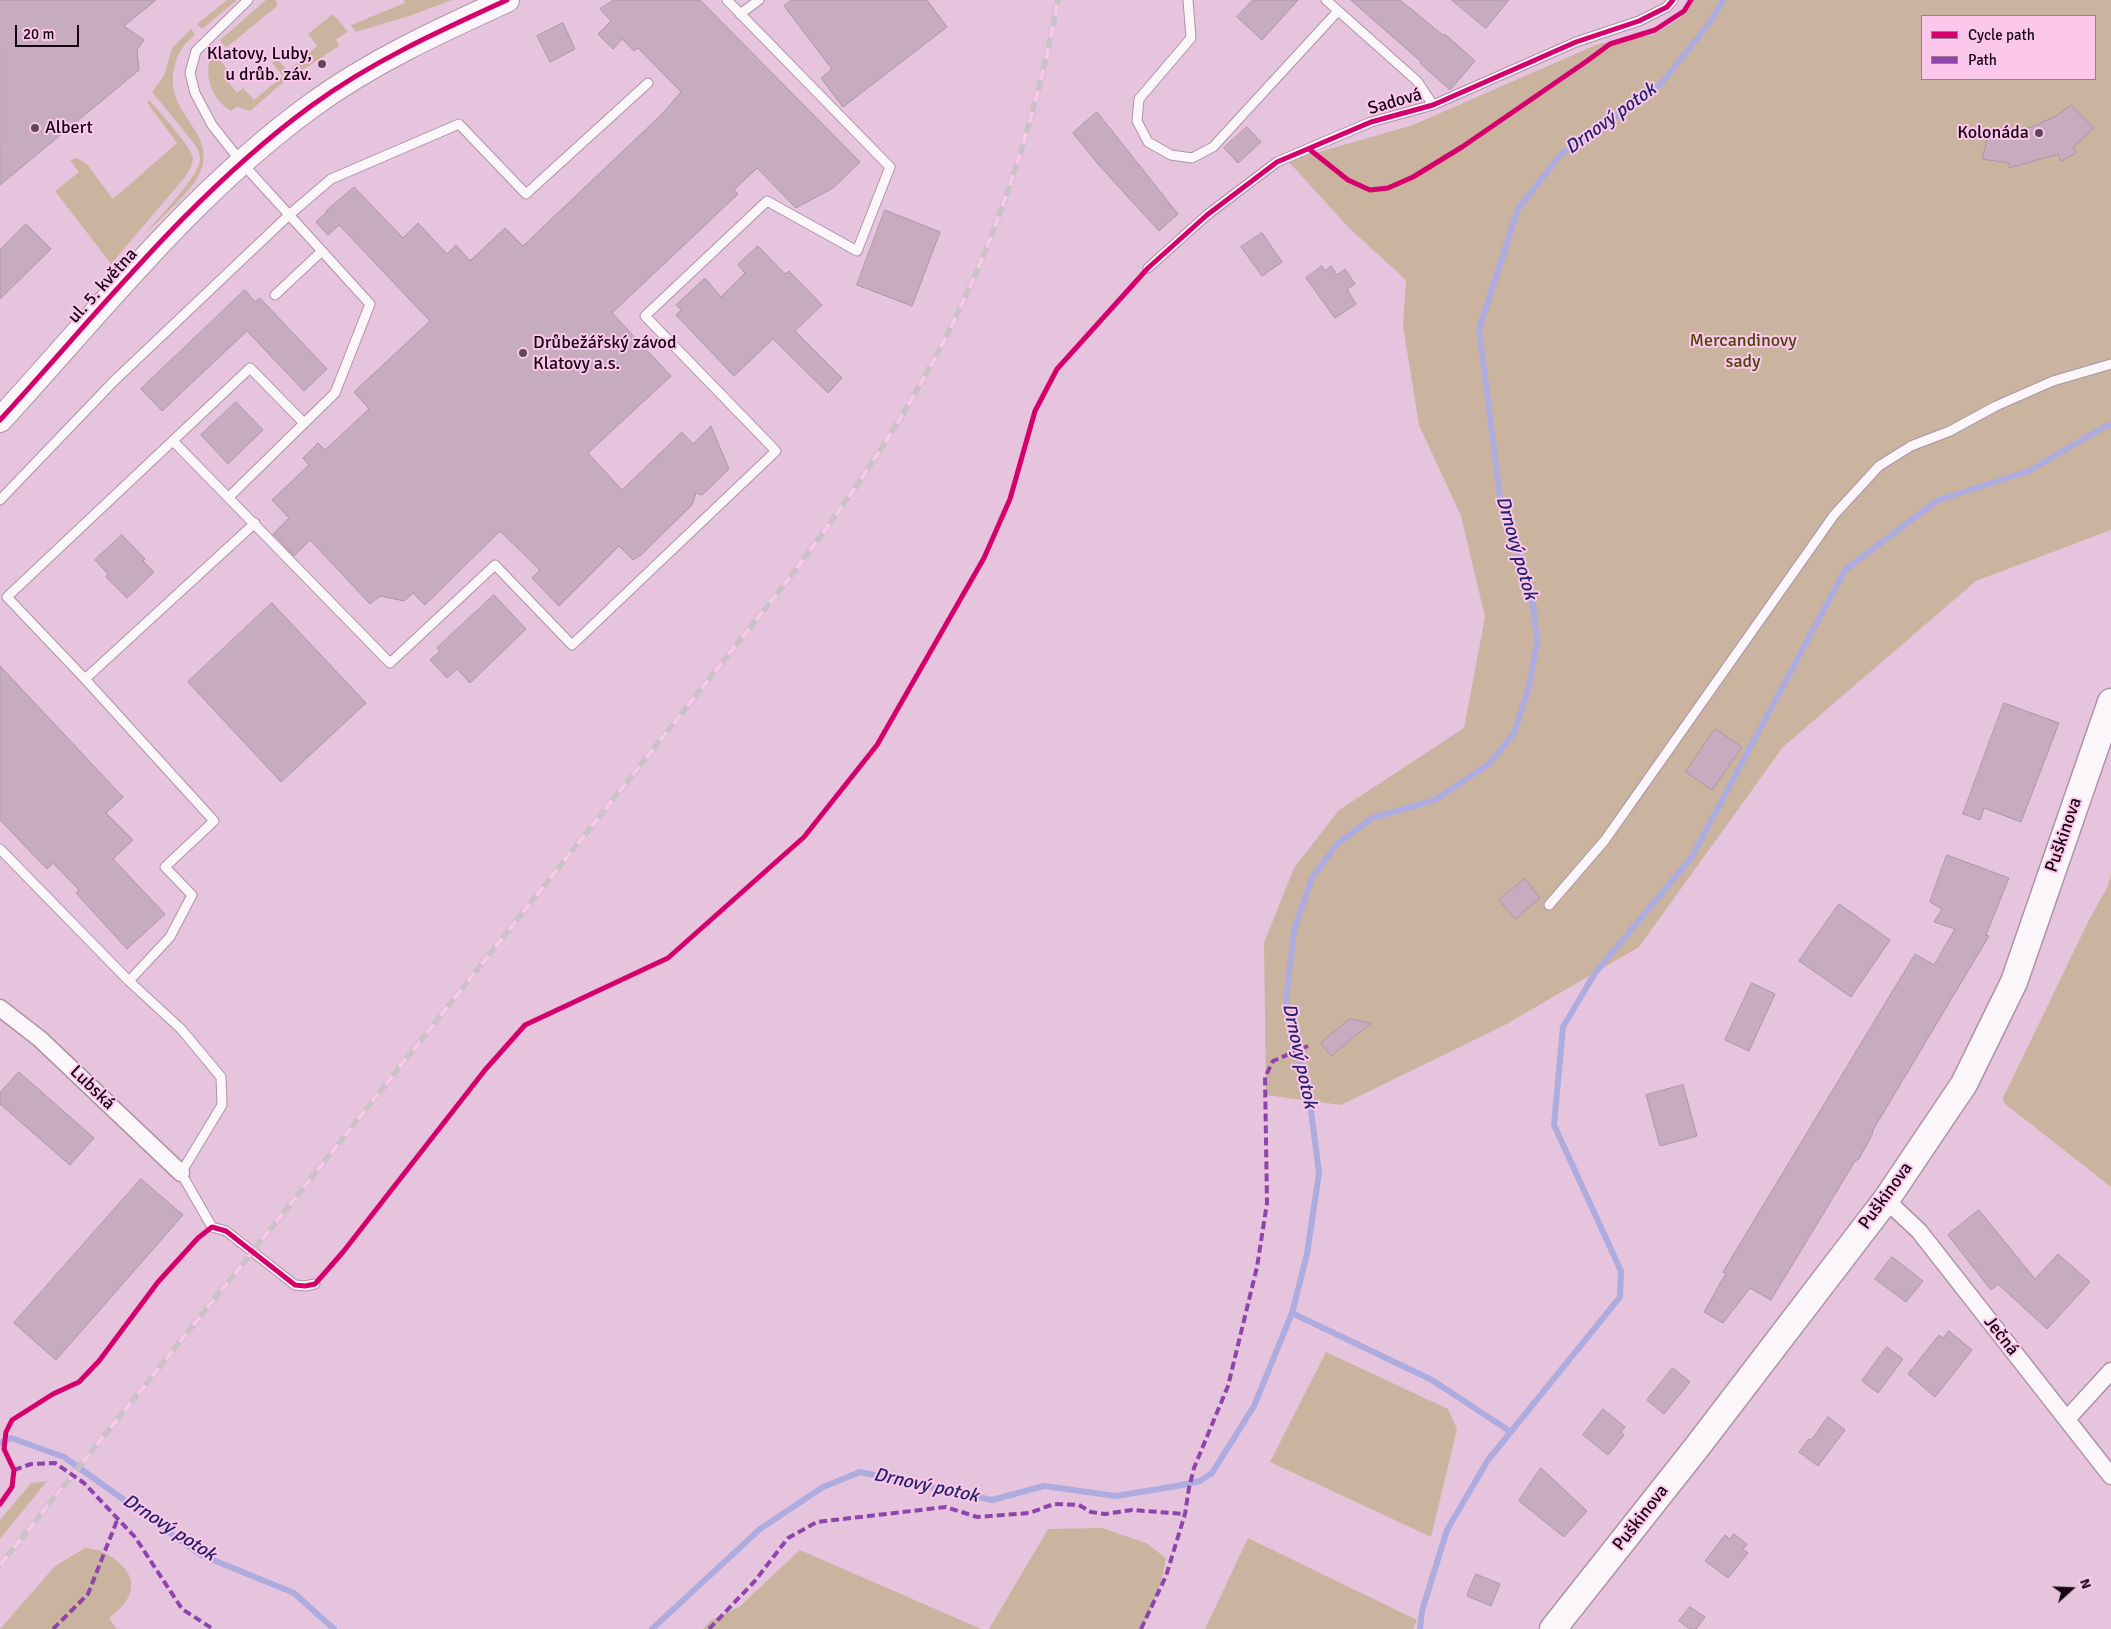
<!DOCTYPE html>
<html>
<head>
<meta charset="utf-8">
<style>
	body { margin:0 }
	#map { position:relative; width:2111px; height:1629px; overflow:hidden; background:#e7c4de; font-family:Signika,sans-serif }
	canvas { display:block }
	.legend { position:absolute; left:1921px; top:15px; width:175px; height:65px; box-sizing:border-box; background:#fbc8ec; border:1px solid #a07a95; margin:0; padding:6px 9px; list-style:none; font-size:15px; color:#170412 }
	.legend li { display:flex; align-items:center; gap:10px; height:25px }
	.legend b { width:25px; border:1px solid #a07a95 }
	.north { position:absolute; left:2046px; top:1564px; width:50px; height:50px; -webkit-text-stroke:4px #fbc8ec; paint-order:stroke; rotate:70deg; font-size:14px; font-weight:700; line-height:20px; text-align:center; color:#170412 }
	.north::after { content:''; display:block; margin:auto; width:18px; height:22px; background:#170412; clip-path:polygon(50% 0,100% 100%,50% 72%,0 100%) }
	.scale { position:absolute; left:15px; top:25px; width:64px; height:22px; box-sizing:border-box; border:2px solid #170412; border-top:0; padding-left:6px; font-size:15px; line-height:18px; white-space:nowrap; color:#170412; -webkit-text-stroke:4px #fbc8ec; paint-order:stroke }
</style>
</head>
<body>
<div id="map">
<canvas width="2111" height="1629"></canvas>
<ul class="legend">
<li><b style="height:6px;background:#d6006c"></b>Cycle path</li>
<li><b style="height:6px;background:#8e44ad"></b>Path</li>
</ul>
<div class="north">N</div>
<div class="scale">20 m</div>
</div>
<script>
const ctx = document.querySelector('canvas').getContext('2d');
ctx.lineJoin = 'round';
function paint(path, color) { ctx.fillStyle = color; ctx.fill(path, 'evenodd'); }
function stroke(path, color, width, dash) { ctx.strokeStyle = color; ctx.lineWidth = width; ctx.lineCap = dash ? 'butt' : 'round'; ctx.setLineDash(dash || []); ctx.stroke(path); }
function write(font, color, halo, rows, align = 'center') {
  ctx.font = font + ' Signika,sans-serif'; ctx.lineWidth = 4; ctx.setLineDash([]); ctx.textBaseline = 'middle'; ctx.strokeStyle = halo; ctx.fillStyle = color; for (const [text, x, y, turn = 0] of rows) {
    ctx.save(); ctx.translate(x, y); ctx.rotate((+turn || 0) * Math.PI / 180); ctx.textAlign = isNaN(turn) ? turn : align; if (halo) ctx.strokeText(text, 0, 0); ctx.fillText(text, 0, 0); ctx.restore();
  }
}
const green = new Path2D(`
	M227 0H237L202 29 197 24Z
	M266 0H276L277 6 226 48 220 40Z
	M403 0H452L412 15 356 32 351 25 405 3Z
	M1693 0H2111V530L1976 581 1783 747 1639 947 1503 1026 1341 1105 1266 1095 1264 943 1294 868 1339 810 1464 728 1485 617 1461 516 1419 425 1403 326 1406 280 1350 229 1288 161 1413 125 1598 44 1653 35 1679 19ZM1922 16H2095V79H1922Z
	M333 14 348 32 336 39 339 46 280 85 250 111 237 107 231 111C208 96 202 70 215 46L220 52 221 62 232 75 227 80 237 93 243 88 254 100 283 76 272 63 277 59 288 71 317 46 308 34Z
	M191 29 195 35C183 44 177 54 174 69 165 112 210 128 203 164 198 188 159 219 142 237 155 222 199 176 200 160 200 152 197 148 193 142L152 92 164 76 172 48Z
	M148 99C157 109 192 147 193 158 193 164 189 170 186 176L111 264 55 191 79 172 70 160 76 158 86 163 113 199 177 143 148 104Z
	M2111 874V1187L2004 1103 2003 1098 2088 922 2108 886Z
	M1326 1352 1448 1409 1457 1429 1431 1537 1270 1462Z
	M47 1481 0 1539V1520L31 1483Z
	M1102 1528 1146 1543 1166 1558C1162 1584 1154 1605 1141 1629H989L1048 1529Z
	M1248 1538 1417 1620 1413 1629H1205Z
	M85 1548C92 1549 101 1550 107 1554 139 1573 139 1596 109 1618L117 1629H0L55 1566Z
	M800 1550 981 1629H703L711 1620 739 1607Z`);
const stream = new Path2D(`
	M1292 1313 1432 1380 1511 1432
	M0 1443 11 1438 64 1457 201 1555 294 1593 334 1629
	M652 1629 760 1529 823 1487 860 1472 992 1500 1044 1486 1116 1496 1177 1486 1200 1481 1212 1473 1254 1406 1292 1313 1307 1254 1319 1173 1309 1095 1286 1000 1294 930 1312 878 1337 844 1372 818 1435 800 1489 764 1514 733 1529 687 1537 641 1531 588 1500 497 1479 329 1518 209 1561 154 1660 85 1711 21 1723 0
	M1420 1629 1422 1611 1447 1530 1488 1460 1620 1297 1621 1271 1554 1125 1563 1027 1595 973 1691 858 1845 570 1938 500 2029 471 2104 427 2111 425`);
const building = new Path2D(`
	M0 0H156L124 26 144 40 137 50 139 70 0 185Z
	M614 0H700L860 162 833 188 796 208 757 168 734 190 738 194 612 313 671 376 588 453 622 490 682 432 693 444 711 426 729 469 702 495 696 493 692 505 641 555 633 560 619 546 559 606 532 578 540 570 500 531 425 605 413 593 404 601 380 596 370 604 310 540 294 556 273 534 289 518 272 500 309 465 303 458 318 443 325 450 369 409 354 392 430 321 339 225 328 235 316 222 327 212 326 211 354 187 403 238 418 223 447 254 456 245 470 261 505 228 523 246 662 114 681 92 638 48 634 51 622 39 613 49 598 34 611 21 600 9Z
	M792 0H927L947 27 843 107 821 78 832 69 784 6Z
	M1253 0H1298L1262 40 1237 17Z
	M1351 0H1400L1444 36 1445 34 1475 61 1450 90 1420 63 1421 62Z
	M1452 0H1509L1486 28Z
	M563 23 575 49 550 62 537 36Z
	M2071 105 2094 128 2073 147 2076 153 2061 161 2058 154 2009 168V163L1982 159 1990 128 2018 129 2032 127 2058 115Z
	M1097 112 1178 214 1159 231 1097 163 1073 133Z
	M1247 127 1261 142 1238 163 1224 148Z
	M885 210 940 232 912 306 857 285Z
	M26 224 51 249 0 299V250Z
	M1262 233 1282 262 1262 276 1241 247Z
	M758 246 785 274 789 271 822 305 795 331 842 378 828 393 773 339 734 376 676 315 681 310 676 305 705 278 721 297 745 273 738 265Z
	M1322 266 1325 271 1331 266 1337 275 1345 269 1355 284 1347 289 1356 304 1335 318 1306 278Z
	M245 290 255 302 260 298 327 369 304 391 247 331 162 411 141 389Z
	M236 402 263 430 228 464 201 435Z
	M122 535 145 559 143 561 154 572 127 598 106 577 108 574 95 560Z
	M494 595 526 629 470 683 457 669 447 678 430 660 440 651 437 648Z
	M272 603 366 703 281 782 188 682Z
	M0 666 123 797 106 813 133 840 113 859 165 914 127 949 76 893 79 890 53 863 47 869 0 820Z
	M2004 703 2059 723 2021 822 1984 808 1980 820 1963 814Z
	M1715 729 1742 747 1712 790 1686 772Z
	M1947 855 2009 878 1986 935 1989 936 1873 1130 1872 1135 1859 1159 1855 1161 1771 1300 1750 1288 1723 1323 1704 1312 1726 1273 1723 1272 1915 954 1934 965 1955 929 1934 922 1942 909 1930 902Z
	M1525 879 1540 898 1515 919 1499 900Z
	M1839 904 1890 940 1851 997 1799 961Z
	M1752 983 1775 994 1749 1051 1725 1040Z
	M1350 1019 1371 1023 1331 1056 1321 1043Z
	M19 1072 94 1138 70 1165 0 1104V1093Z
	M1683 1085 1697 1136 1660 1146 1646 1095Z
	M141 1179 183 1215 56 1360 14 1323Z
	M1979 1210 2035 1279 2058 1254 2090 1282 2047 1329 1998 1284 1991 1290 1948 1235Z
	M1892 1257 1923 1281 1906 1302 1875 1279Z
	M1949 1331 1972 1350 1935 1397 1908 1374 1939 1335 1943 1338Z
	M1887 1347 1903 1359 1878 1393 1862 1381Z
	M1673 1368 1690 1382 1664 1414 1647 1400Z
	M1603 1409 1625 1427 1621 1432 1624 1435 1608 1455 1583 1435Z
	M1828 1417 1845 1430 1818 1466 1799 1452 1809 1439 1811 1440Z
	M1541 1468 1587 1511 1564 1537 1519 1501Z
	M1734 1534 1747 1544 1743 1549 1748 1553 1728 1578 1705 1561 1725 1535 1730 1539Z
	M1476 1574 1500 1584 1491 1606 1467 1596Z
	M1690 1607 1705 1617 1696 1629H1690L1679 1621Z`);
const lane = new Path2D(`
	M1188 0 1191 38 1139 99 1137 121 1148 142 1171 155 1192 158 1213 147 1338 11
	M1326 0 1417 81 1433 105
	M740 14 759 0
	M1148 268 1207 215 1277 162 1371 122 1433 105 1576 42 1639 21 1667 7 1673 0
	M275 295 322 251
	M173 441 390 663 495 565 572 645 776 451 645 316 767 201 857 251 890 167 727 0
	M229 497 335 393 370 304 242 163 212 125 195 93 190 73 196 51 248 0
	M0 500 114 381 289 215 331 179 459 124 526 194 648 83
	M85 679 255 523
	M0 849 129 981 181 1029 221 1077 222 1105 181 1173 212 1227 226 1231 295 1285 305 1286 315 1284
	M1549 905 1605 840 1834 515 1879 466 1911 446 1950 431 1996 406 2053 381 2111 364
	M129 981 170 937 192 895 165 867 214 821 85 679 7 597 250 368 304 423`);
const street = new Path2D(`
	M0 1008 40 1039 181 1173
	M1886 1200 1919 1231 2111 1476
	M2067 1419 2111 1371`);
const secondary = new Path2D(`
	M0 420C99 312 192 193 311 106 371 62 439 31 507 0`);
const primary = new Path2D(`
	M1553 1629 1697 1447 1886 1200 1964 1084 2014 982 2111 702`);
const rail = new Path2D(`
	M0 1565 253 1251 776 595C847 504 914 407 963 302 1007 207 1039 104 1058 0`);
const quiet = new Path2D(`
	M14 1470 31 1464 55 1463 84 1483 135 1537 182 1609 213 1629
	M53 1629 88 1594 118 1518
	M709 1629 754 1582 788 1538 817 1522 946 1507 977 1517 1029 1513 1054 1504 1079 1505 1091 1512 1105 1514 1132 1510 1185 1514
	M1141 1629 1166 1576 1185 1514 1189 1488 1194 1468 1228 1386 1257 1267 1267 1203 1265 1077 1273 1061 1308 1046`);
const cycleway = new Path2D(`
	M1309 149 1348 180 1370 190 1388 188 1413 177 1462 147 1587 61 1610 44 1655 30 1684 11 1691 0
	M0 420C99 312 192 193 311 106 371 62 439 31 507 0
	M0 1504 12 1487 14 1470 4 1449 6 1432 12 1420 53 1394 79 1382 99 1361 158 1282 198 1238 212 1227 226 1231 295 1285 305 1286 315 1284 343 1252 485 1070 525 1025 668 958 804 837 877 745 984 558 1010 499 1035 411 1057 369 1148 268 1207 215 1277 162 1371 122 1433 105 1576 42 1639 21 1667 7 1673 0`);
const markers = [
	[322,64,5,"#604759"],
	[35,128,5,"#604759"],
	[2039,133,5,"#604759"],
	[523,353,5,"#604759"]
];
const poiNames = [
	["Klatovy, Luby,",312,54],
	["u drůb. záv.",312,75],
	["Albert",45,128,"left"],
	["Kolonáda",2029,133],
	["Drůbežářský závod",533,343,"left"],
	["Klatovy a.s.",533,364,"left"]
];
const streetNames = [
	["Sadová",1395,102,-16],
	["ul. 5. května",103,286,-48],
	["Puškinova",2064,835,-71],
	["Lubská",92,1088,44],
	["Puškinova",1886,1196,-54],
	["Ječná",2001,1336,52],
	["Puškinova",1641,1518,-52]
];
const parkNames = [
	["Mercandinovy",1743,341],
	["sady",1743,362]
];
const waterNames = [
	["Drnový potok",1611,119,-36],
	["Drnový potok",1516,548,74],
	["Drnový potok",1299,1056,78],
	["Drnový potok",926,1486,12],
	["Drnový potok",169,1528,33]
];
paint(green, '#cbb49f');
stroke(stream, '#aeabdf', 6);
paint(building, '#c7acc0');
stroke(building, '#ae94a8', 1);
stroke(lane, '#ad93a6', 11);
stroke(street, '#ad93a6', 19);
stroke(secondary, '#ad93a6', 26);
stroke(primary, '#ad93a6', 29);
stroke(lane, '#fbf6fa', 9);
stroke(street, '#fbf6fa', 16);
stroke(secondary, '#fbf6fa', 24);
stroke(primary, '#fbf6fa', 26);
stroke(rail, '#cbc1c8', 5.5);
stroke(rail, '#fbc8ec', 4, [11]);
stroke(quiet, '#8e44ad', 4, [8, 4]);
stroke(cycleway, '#d6006c', 5);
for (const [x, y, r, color] of markers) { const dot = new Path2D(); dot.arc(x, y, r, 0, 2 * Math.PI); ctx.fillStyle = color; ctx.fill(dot); stroke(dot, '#fbc8ec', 2); }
write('18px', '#170412', '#fbc8ec', poiNames, 'right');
write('18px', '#170412', '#fbc8ec', streetNames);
write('18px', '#4f4308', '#fbc8ec', parkNames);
write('italic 19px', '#23226b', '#fbc8ec', waterNames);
</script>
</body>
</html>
